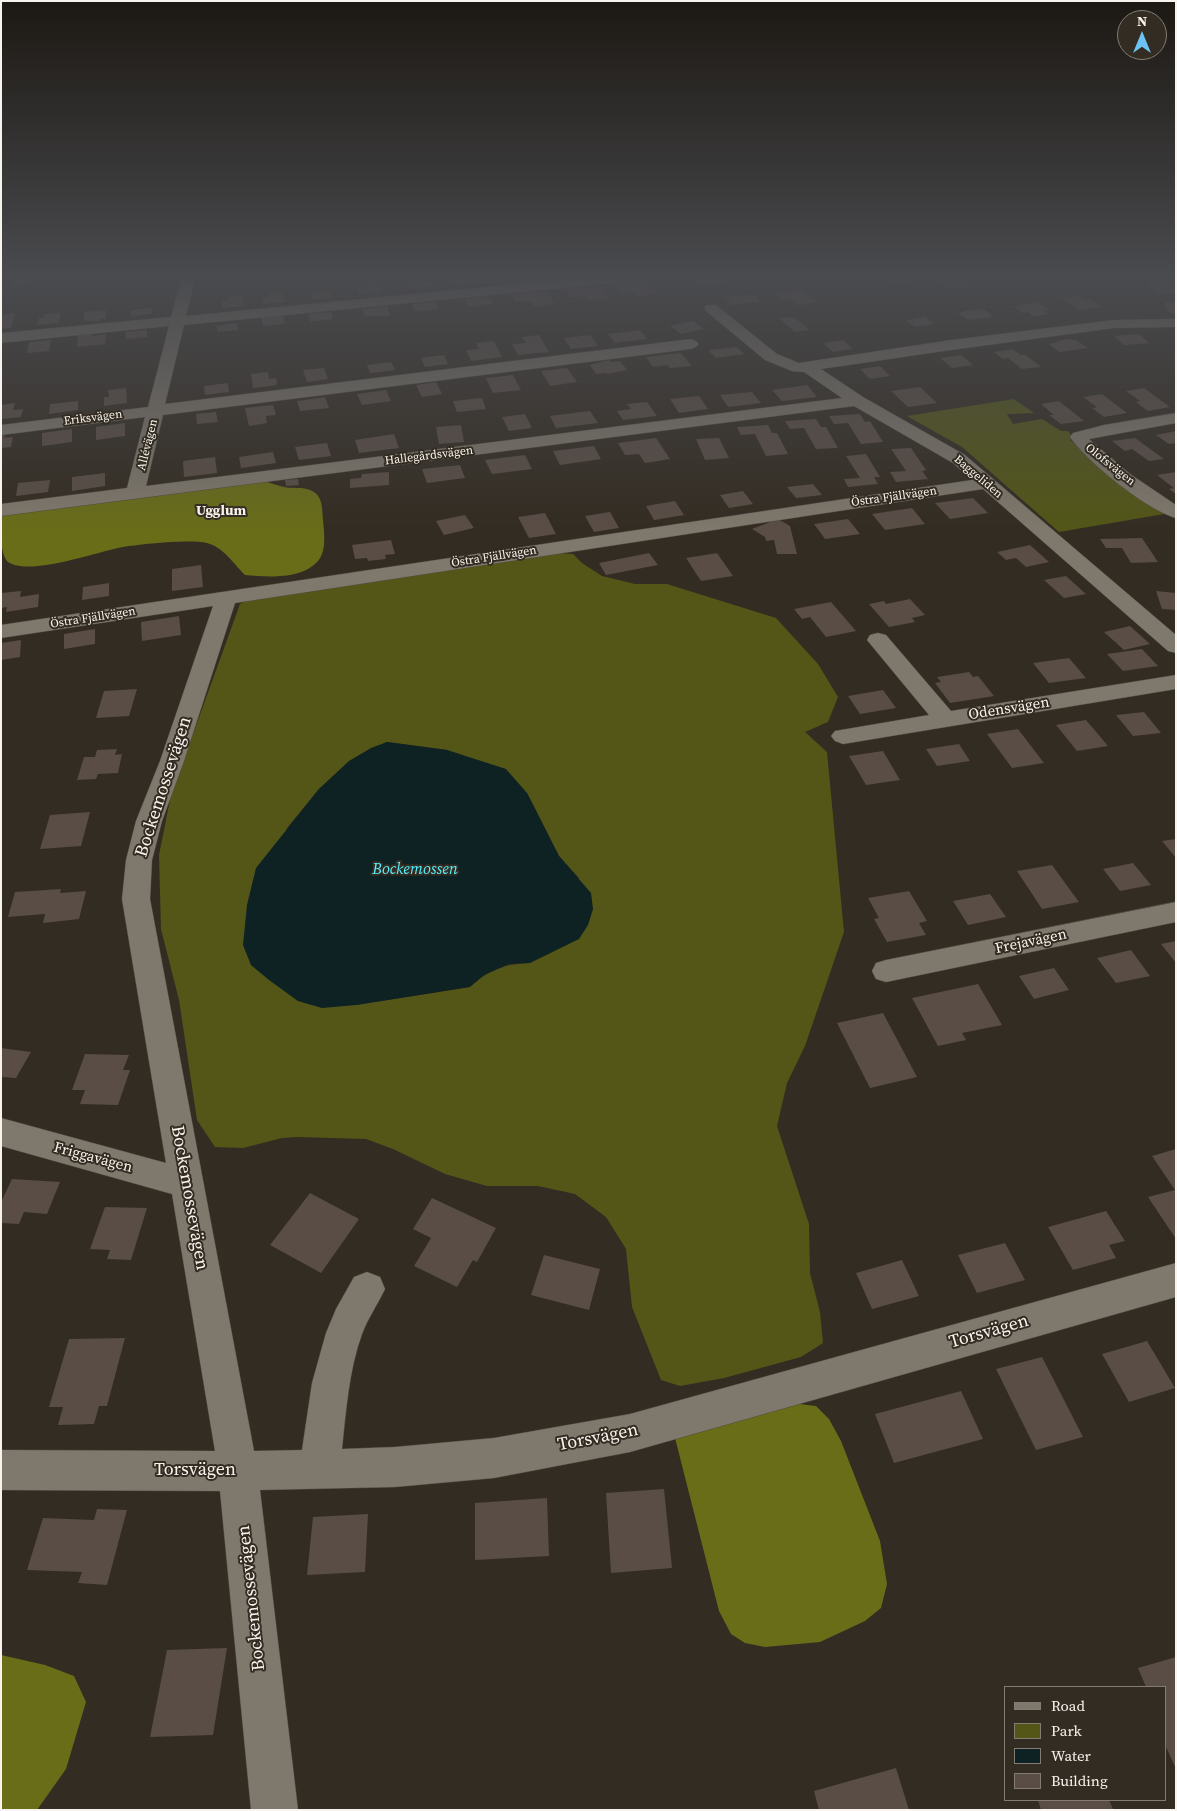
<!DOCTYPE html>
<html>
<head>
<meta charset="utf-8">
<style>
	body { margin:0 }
	#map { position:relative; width:1177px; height:1811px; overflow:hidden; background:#332c22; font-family:"Source Serif 4",serif }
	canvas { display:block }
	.frame { position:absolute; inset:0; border:2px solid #f8f4ed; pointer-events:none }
	.legend { position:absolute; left:1004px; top:1686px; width:162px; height:115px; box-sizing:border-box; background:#332c22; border:1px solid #827c73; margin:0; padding:6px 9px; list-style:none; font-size:15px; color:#f8f4ed }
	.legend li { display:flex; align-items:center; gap:10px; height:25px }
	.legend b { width:25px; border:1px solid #827c73 }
	.north { position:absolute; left:1117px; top:10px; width:50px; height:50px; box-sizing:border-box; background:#332c22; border:1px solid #827c73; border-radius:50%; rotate:0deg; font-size:14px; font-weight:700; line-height:20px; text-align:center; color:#f8f4ed }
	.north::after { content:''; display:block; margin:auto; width:18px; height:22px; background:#6cc3f2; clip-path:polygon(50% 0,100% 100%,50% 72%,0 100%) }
</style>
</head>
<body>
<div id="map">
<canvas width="1177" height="1811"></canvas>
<div class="frame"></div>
<ul class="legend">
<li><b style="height:6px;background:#7f786c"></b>Road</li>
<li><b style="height:14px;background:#535617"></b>Park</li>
<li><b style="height:14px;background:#0e2123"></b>Water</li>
<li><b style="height:14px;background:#594d45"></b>Building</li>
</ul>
<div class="north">N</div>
</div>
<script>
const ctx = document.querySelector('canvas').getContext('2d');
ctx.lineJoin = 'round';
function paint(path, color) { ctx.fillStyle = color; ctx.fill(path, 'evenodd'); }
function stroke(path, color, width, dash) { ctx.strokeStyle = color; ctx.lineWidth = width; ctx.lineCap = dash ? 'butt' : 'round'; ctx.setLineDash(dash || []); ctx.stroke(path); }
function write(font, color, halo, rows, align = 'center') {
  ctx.font = font + ' "Source Serif 4",serif'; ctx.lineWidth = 4; ctx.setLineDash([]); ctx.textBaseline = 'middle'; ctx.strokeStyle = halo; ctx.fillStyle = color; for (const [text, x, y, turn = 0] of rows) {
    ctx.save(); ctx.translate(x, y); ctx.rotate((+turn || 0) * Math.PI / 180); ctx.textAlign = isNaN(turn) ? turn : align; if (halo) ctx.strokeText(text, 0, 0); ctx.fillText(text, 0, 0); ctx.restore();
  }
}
const green = new Path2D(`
	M1014 399 1034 413 1007 414 1013 424 1042 419 1061 431H1068L1072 436 1070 440 1170 513 1059 532 962 447 907 416Z
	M542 552 573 554 582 563 602 576 635 584H667L776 618 818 664 838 697 828 722 805 732 827 752 844 932 805 1046 787 1083 777 1126 809 1224 810 1273 820 1312 823 1343 801 1357 724 1378 680 1386 661 1380 632 1307 626 1249 606 1217 575 1194 538 1186H487L445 1174 393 1149 366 1139 297 1137 282 1138 243 1148 215 1147 197 1120 179 1000 161 929 159 855 171 795 240 604 247 599ZM387 742 447 750 527 793 559 856 579 878 530 963C503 964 490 970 469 987L356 1005 298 1001 251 965 287 828 319 789 349 762Z`);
const forest = new Path2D(`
	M258 480C266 481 272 484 280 486 290 490 304 485 314 492 323 498 322 510 323 520 324 532 327 551 318 561 301 580 267 577 245 575 233 563 223 547 207 543 190 539 142 544 123 547 99 551 26 578 7 561 0 552 1 530 1 517L8 513Z
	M791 1403 816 1406 829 1419 841 1441 880 1541 887 1584 881 1608 865 1621 820 1642 765 1647 745 1643 731 1634 719 1611 674 1434Z
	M1 1655 45 1665 74 1676 86 1702 66 1769 37 1810H1Z`);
const water = new Path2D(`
	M387 742 447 750 506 769 527 793 559 856 591 893 593 909 588 925 579 939 530 963 509 964 484 975 470 987 356 1005 322 1008 298 1001 269 980 251 965 243 945 247 905 256 868 319 789 349 761 371 748Z`);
const building = new Path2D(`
	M13 279H31V284L12 286Z
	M452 279H481L483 283 455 286Z
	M706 279H722L726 284 700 287 694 280Z
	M885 279H906L909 282 891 284Z
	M968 279 975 286 946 288 938 280Z
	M432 281 434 287 411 289 409 283Z
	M648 281 657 294 637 296 633 291 619 292 614 284Z
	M1148 283H1170L1176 294 1155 293Z
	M380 284 383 292 359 294 356 286Z
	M600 286 608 298 588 300 585 296 570 297 565 289Z
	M802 289 818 302 798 305 791 299 782 300 774 292Z
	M283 291 285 302 263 304 262 298 268 297 267 293Z
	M547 291 554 304 534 306 531 301 516 302 512 294Z
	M332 292 333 298 312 299 311 293Z
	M754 294 760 302 731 305 725 297Z
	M242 296 243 306 222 308V301H228V297Z
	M489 296 493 304 468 306 465 299Z
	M1079 296 1085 300 1090 299 1101 307 1078 310 1062 298Z
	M436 302 439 309 415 312 412 304Z
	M1039 302 1049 310 1044 311 1049 314 1034 316 1028 312 1023 313 1013 306Z
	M1163 302 1176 303V313H1170Z
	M387 306 390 316H364L362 309Z
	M152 308V314L131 316V310Z
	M973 309 976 310 984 309 994 317 968 320 958 313Z
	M106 310V319H100V321H84V312Z
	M331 312 333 319 310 322 308 314Z
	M15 313 11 328 1 329V315Z
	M61 313 59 323 37 325 39 318H43L44 314Z
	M283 315 285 324 263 326 261 317Z
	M794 317 810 330 795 332 780 319Z
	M925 317 934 324 915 327 906 320Z
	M693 321 704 329 681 334 670 326Z
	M237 323 238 330 218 332 216 326Z
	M147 330V337L126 339V332Z
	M640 330 647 339 615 343 608 334Z
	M92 334V336L106 334 105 344 77 347 78 335Z
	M1139 334 1149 343 1124 345 1114 336Z
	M539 335 549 352 518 355 512 344 526 343 522 337Z
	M590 335 598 346 571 349 564 338Z
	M1067 339 1076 340 1088 348 1059 352 1049 344Z
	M51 340 49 351 27 353 29 342Z
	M843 340 853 349 833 352 823 343Z
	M494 341 502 357 471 361 466 350 479 349 476 343Z
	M737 347 744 354 716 358 708 350Z
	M1013 349 1021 355H1026L1041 367 1022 369 1008 358 1003 359 994 352Z
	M681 353 692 366 670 368 667 365 653 367 646 357Z
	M444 355 448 364 425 367 421 358Z
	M961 355 973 365 952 368 940 358Z
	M609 360 611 362 620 361 627 370 607 374 605 373 596 374 590 365Z
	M391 362 395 370 370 373 367 365Z
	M880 366 890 376 870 379 860 369Z
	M324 368 328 379 307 382 303 370Z
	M567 368 577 382 550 386 541 371Z
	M268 372 269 379 276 378 277 385 253 388 251 374Z
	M513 375 521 390 493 393 486 378Z
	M436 382 442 394 422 397 416 385Z
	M228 383 229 392 205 395 204 386Z
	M807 385 817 397 782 401 772 390Z
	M920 387 937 403 908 407 891 391Z
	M126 388 127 403 104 406V397H109L108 390Z
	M1144 388 1170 407 1148 411 1136 402 1140 401 1126 391Z
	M386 390 391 401 362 405 357 394Z
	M752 392 761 403 728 407 720 395Z
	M1102 394 1127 413 1104 417 1092 408 1097 407 1083 397Z
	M699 396 708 409 679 413 670 399Z
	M325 397 329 408 300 411 297 401Z
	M482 398 486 409 457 412 453 401Z
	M78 401V410L49 414 50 404Z
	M1059 401 1084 421 1061 424 1049 415H1054L1041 404Z
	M647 402 657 416 623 420 617 411 631 409 627 404Z
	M15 403 13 410 23 409 21 417 1 419V405Z
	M273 405 276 415 266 416 267 423 249 426 245 408Z
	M590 411 598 423 556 428 550 416Z
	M216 412 218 422 197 424 196 414Z
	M525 414 532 428 509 431 502 417Z
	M860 414 865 422 870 421 883 442 861 444 848 423 834 424 829 416Z
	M816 419 821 427H826L838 448 816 449 804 428 790 429 785 421Z
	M125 423V436L96 440V427Z
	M461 425 464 442 439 444 436 427Z
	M768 425 772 433H777L788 454 766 456 755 434 741 435 737 427Z
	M72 429V442L42 446V433Z
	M1176 431V443L1169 444 1156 435Z
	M394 434 399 448 359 453 355 440Z
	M1 435H5L4 438 13 437 11 447 1 448Z
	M656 438 670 459 645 463 639 454 625 455 618 443Z
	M719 438 729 458 705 460 696 439Z
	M1135 438 1164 459 1149 461 1132 449 1125 451 1112 441Z
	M327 443 331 456 299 460 295 447Z
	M594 446 601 459 560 465 553 451Z
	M911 448 926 470 922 471 928 479 896 482 890 472 906 471 891 449Z
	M273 452 276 463 241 468 239 457Z
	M866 454 880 477H874L878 484 848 487 844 479 860 478 846 456Z
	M525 455 532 469 492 474 485 460Z
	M215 457 217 473 184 477 183 461Z
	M460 465 465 478 427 483 422 469Z
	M389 472V485L350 488V479L361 478 362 474Z
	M1176 472V494L1169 489 1174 488 1157 475Z
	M105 473V486L72 491V477Z
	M298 479 299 485 286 486 285 480Z
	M50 480 48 492 16 496 18 483Z
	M813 484 822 495 796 498 787 487Z
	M743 491 753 504 729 508 720 495Z
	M973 498 988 513 950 519 935 503Z
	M675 501 684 515 654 520 646 506Z
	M912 508 925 524 885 530 872 514Z
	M610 512 619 528 594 532 585 516Z
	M545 513 556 534 529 538 518 517Z
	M465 515 474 528 444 535 436 521Z
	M778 519 790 526 797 554H777L774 540 766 541 765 537 752 529Z
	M848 519 860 534 825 539 814 524Z
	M1142 538 1158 562 1131 563 1122 548H1106L1100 539Z
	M391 540 395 554 385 555 386 559 368 561 367 558 355 559 352 545Z
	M1030 545 1049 562 1026 567 1016 558 1006 560 997 552Z
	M649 553 658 565 606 575 599 563Z
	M717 553 733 576 701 581 686 558Z
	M201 565 203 587 172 591V569Z
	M1066 576 1086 594 1064 598 1044 580Z
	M109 583V596L82 600 83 587Z
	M21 591 20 597 39 594 38 607 6 612 7 607 1 608V593Z
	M1156 591 1176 593V610L1162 609Z
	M910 599 925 615 912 618 915 622 889 627 869 604 884 601 886 604Z
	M831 602 856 631 826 637 810 617 802 619 794 609Z
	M179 616 181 635 142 641 141 622Z
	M1130 626 1150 644 1124 650 1104 632Z
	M95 629V644L64 649V634Z
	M21 640 20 657 1 660V643Z
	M1142 649 1158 666 1123 671 1107 654Z
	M1069 658 1086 678 1049 683 1033 663Z
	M969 672 973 677 978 676 994 696 950 703 935 683 941 682 937 677Z
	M137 689 129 716 96 718 104 691Z
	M883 690 896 708 860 714 848 696Z
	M1144 712 1161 733 1133 736 1116 715Z
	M1086 720 1108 746 1077 751 1056 725Z
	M1018 729 1044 763 1012 768 987 734Z
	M959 744 970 761 937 766 926 749Z
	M117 749 115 755 122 754 118 773 98 774 96 779 77 780 84 757H95L97 750Z
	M883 751 900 780 866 785 849 756Z
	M90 812 81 846 40 849 50 815Z
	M1176 839V858L1162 841Z
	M1133 863 1151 885 1120 891 1103 869Z
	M1052 865 1079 902 1042 909 1017 871Z
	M61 889 60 893 86 891 79 919 43 923 45 914 8 917 15 892Z
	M909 891 927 921 919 923 926 935 887 942 874 919 879 918 868 898Z
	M990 894 1006 917 968 925 953 901Z
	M1176 941V963L1161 944Z
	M1131 950 1150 976 1116 983 1097 958Z
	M1054 968 1069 990 1034 999 1019 976Z
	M978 984 1002 1025 962 1033 966 1040 938 1046 912 998Z
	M883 1013 917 1077 870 1088 837 1023Z
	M1 1048 31 1052 16 1078 1 1077Z
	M85 1054 129 1055 123 1070H130L118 1105 80 1104 85 1090H72Z
	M1176 1149V1239L1148 1197 1175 1190 1152 1156Z
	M12 1179 60 1182 47 1214 24 1212 19 1224 1 1223V1202Z
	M310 1193 359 1219 321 1273 270 1245Z
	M432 1198 496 1228 477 1262 473 1260 457 1287 414 1266 431 1238 413 1229Z
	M105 1207 147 1208 131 1260 107 1259 110 1250 90 1249Z
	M1106 1211 1125 1241 1109 1245 1116 1258 1073 1270 1048 1227Z
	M1005 1243 1025 1280 977 1293 958 1255Z
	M544 1255 600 1269 589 1310 531 1295Z
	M902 1260 919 1296 872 1309 856 1273Z
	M125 1338 107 1406H99L94 1424 58 1425 63 1407H49L69 1339Z
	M1147 1341 1175 1388 1129 1402 1102 1354Z
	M1042 1357 1083 1437 1036 1450 996 1369Z
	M961 1391 983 1439 894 1463 875 1414Z
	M664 1489 672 1568 611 1573 606 1493Z
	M547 1498 549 1556 475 1560V1503Z
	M97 1509 127 1510 107 1585 78 1583 82 1572 27 1570 43 1518 94 1520Z
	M368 1514 365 1572 307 1575 313 1517Z
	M227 1648 213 1735 150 1737 167 1650Z
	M1176 1657V1769L1166 1747V1687H1146L1138 1668Z
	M896 1768 909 1810H819L814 1791Z
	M1038 1800H1109L1113 1809 1041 1810Z`);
const minor = new Path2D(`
	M181 279H195L186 316 570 279H620L613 283 184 325 165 404 691 339 696 341 699 344 696 347 691 349 163 415 146 486 842 398 804 372 792 371 765 360 706 311 704 308 706 305H716L777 354 799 363 951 340 1114 320 1176 319V327L1114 328 951 350 821 369 863 397 965 455 1176 635V653L1168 651 983 489 235 603 184 761 162 821 152 860 150 899 254 1451 302 1450 312 1383 326 1333 336 1309 354 1277 367 1272 380 1277 385 1289C378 1304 368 1318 362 1334 349 1370 346 1411 342 1449L395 1447 494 1438 630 1414 1176 1263V1297L630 1452 494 1478 395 1487 260 1490 298 1810H251L220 1491 1 1490V1450L215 1451 172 1194 1 1146V1118L166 1163 122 899 126 860 136 821 160 761 213 606 1 638V625L972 480 953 463 854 406 1 516V504L127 488 145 417 1 435V425L148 407 169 326 1 343V333L171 317Z
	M1176 413V423L1089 439 1130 474 1176 505V518C1147 510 1087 462 1070 437L1073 433 1104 425Z
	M878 633 886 635 951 711 1176 675V689L843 744 835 741 831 736 835 731 929 715 867 640 870 635Z
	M1176 902V922L886 982 876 979 872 971 876 963 886 960Z`);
const farStreetnames = [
	["Eriksvägen",93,418,-7],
	["Allévägen",148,445,-76],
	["Hallegårdsvägen",429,456,-7],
	["Olofsvägen",1110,465,38],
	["Baggeliden",978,477,40],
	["Östra Fjällvägen",894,497,-8],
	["Östra Fjällvägen",494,557,-9],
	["Östra Fjällvägen",93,618,-9]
];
const farNeighbourhoodnames = [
	["Ugglum",221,511]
];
const streetNames = [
	["Odensvägen",1009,709,-9],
	["Frejavägen",1031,942,-12],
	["Friggavägen",93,1158,15]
];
const waterNames = [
	["Bockemossen",415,870]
];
const nearStreetnames = [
	["Bockemossevägen",164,787,-72],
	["Bockemossevägen",189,1198,80],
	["Torsvägen",989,1332,-16],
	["Torsvägen",598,1438,-11],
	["Torsvägen",195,1470],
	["Bockemossevägen",252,1598,-96]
];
paint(green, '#535617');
paint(forest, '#696d18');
paint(water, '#0e2123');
paint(building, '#594d45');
stroke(minor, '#4f4b41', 1);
paint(minor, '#7f786c');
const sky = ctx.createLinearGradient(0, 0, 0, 532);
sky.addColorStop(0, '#1c1813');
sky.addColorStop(0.52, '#4a4b4f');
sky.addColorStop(1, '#4a4b4f00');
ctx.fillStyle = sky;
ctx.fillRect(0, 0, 1177, 532);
write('12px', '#f8f4ed', '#332c22', farStreetnames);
write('bold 14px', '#f8f4ed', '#332c22', farNeighbourhoodnames);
write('15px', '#f8f4ed', '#332c22', streetNames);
write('italic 16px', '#56effc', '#332c22', waterNames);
write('18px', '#f8f4ed', '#332c22', nearStreetnames);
</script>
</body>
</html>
